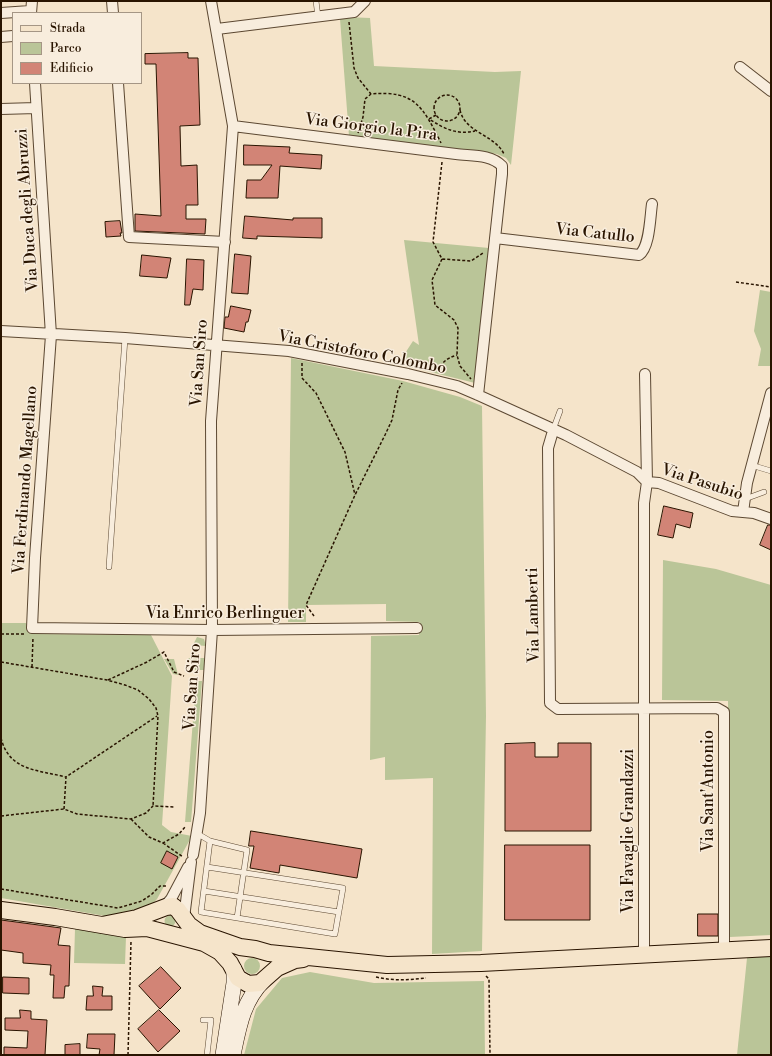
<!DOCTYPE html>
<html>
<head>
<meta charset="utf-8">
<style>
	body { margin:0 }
	#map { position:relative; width:772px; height:1056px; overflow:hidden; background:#f5e4ca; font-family:"Libre Bodoni",serif }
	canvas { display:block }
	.frame { position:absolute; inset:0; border:2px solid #291400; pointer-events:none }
	.legend { position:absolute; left:12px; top:12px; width:130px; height:72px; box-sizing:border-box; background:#f8eddd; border:1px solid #a59685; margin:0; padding:5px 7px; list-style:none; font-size:12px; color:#291400 }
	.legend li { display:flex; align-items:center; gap:8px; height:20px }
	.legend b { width:20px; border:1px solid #a59685 }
</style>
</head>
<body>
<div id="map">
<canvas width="772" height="1056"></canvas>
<div class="frame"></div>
<ul class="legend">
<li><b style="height:5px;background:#f5e4ca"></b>Strada</li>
<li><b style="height:11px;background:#bac598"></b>Parco</li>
<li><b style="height:11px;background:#d28476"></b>Edificio</li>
</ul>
</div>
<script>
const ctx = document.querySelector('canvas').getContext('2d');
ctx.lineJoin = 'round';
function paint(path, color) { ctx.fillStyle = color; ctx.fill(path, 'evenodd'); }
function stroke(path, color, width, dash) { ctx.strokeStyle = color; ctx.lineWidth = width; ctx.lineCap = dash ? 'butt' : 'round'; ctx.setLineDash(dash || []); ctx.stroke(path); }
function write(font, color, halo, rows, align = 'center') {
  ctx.font = font + ' "Libre Bodoni",serif'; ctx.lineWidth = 3; ctx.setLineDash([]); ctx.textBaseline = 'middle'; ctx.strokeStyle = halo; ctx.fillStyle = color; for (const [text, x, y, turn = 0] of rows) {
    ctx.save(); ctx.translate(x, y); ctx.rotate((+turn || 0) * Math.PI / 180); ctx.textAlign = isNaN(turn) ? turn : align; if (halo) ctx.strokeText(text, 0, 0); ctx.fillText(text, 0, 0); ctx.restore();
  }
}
const green = new Path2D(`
	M346 17 370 18 374 66 495 72 521 71 511 165 506 158 497 154 349 136 340 19Z
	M404 240 489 248 475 383 398 364 413 341 419 345Z
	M760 290 771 292V366H758L761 349 754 331Z
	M291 358 403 381 460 397 482 406 486 716 482 951 432 954 433 778 385 780V757L370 760 371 636 419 635 420 622 386 621V604L306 605V622H288Z
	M663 560 716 569 771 585V935L730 937 728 701 662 700Z
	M1 623H26L33 634 151 635 172 676 162 825 171 832 192 836 157 899 148 909 111 917 1 898Z
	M197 637 204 639 206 646 193 645Z
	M188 658H204L205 670H195Z
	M164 659H174L178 675 173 674Z
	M196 681H202L191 822H185Z
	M164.5 921a5.5 5.5 0 1 1 11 0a5.5 5.5 0 1 1-11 0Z
	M75 929 126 937 125 964 74 963Z
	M771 956V1055H737L747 958Z
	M244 966a8 8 0 1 1 16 0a8 8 0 1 1-16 0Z
	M310 972 374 983 484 981 485 1055H244L256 1009 282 978Z`);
const building = new Path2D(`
	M188 53V58H198L200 125 180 126 181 166 197 165 198 205H186V219H206L205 234 135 231V214L161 216 156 64H145V54Z
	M244 145 290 147 289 153 322 155 321 169 280 166 278 198H246L247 180H261L272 165H244Z
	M245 216 293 220V218H322V238L257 236V239L243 238Z
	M120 221 122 233H120L121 236 106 237 105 222Z
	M235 254 251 256 248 294 232 293Z
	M142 255 171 258 167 278 140 276Z
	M187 259 204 260 203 290 193 289 190 305H185Z
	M231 306 251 310 248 322H246L244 332 224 328 225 317H228Z
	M664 506 693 513 690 528 676 524 673 538 658 535Z
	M768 525H771V550L760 545Z
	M535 743V757H558V743H591V831H505V744Z
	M251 831 362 849 357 878 280 865 279 873 250 868 254 846H249Z
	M505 845H590V920H505Z
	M167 851 178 857 172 869 161 863Z
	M698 914H718V936H698Z
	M1 920 61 928 58 945 70 946 69 986H65L64 998H53L54 975H50L51 965 23 963V953L1 950Z
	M161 967 181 988 160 1009 139 986Z
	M3 977 29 978V994L3 993Z
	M93 986 103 987 102 996H112V1010H86L87 996H93Z
	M20 1010 31 1011V1019L47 1020 45 1055H4V1047L27 1048 28 1031 5 1030V1018H20Z
	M159 1010 180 1031 158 1052 138 1029Z
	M88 1034H115L114 1055H99L100 1049 87 1048Z
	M80 1044V1055H65V1045Z`);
const path = new Path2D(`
	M349 22 354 68 358 78 371 94
	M434 108a13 13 0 1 1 26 0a13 13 0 1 1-26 0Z
	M460 110C465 133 494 134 504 154
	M436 115 429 119C445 129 456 135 475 131
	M358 133 363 117 365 99 371 94C415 90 423 107 441 143
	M442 162 433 242 442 259 471 261 483 253
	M442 259 432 280 435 305 454 320 458 328 457 355 460 366 471 379
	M736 282 771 287
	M302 363V378L316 393 345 452 355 495
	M438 371C442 362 447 358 457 355
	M314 616 306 605 355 495 385 435 392 420 398 390 402 383
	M1 634H25
	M1 662 107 680 125 685 138 690 149 699 156 708 158 716 153 806
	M32 667 33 637
	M108 680 147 662 164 652 174 672 184 676
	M1 738C9 771 38 770 66 777
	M64 809 66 777 157 716
	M1 816 64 809 77 814 131 819 146 813 153 806 175 807
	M131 819 149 837 163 843 179 834 185 827
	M163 843 183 857
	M1 889 118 908 142 901 152 894 160 886H166
	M486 976 489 979 490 1055
	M376 977C393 981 410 980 426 978
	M128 1055 131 941`);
const lane = new Path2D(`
	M316 1 318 17
	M553 430 560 411
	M751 465 771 471
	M745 499 764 492
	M109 567 125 338
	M198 834 210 841 201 912 335 934 343 888 207 867
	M210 841 247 850 237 918
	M204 891 339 912
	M203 1020H211L207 1055`);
const street = new Path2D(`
	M112 1 113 13
	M1 13 30 11
	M31 13 32 1
	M217 29 354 12 365 1
	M1 37 13 36
	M740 67 771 91
	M35 83 51 335 35 558 32 628 212 630 417 628
	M118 83 129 237 225 242
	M1 109 36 108
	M233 126 456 154C471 156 491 154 502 166V174L478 395
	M495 238 639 255C650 247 650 217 652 204
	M1 331 125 338 289 351 408 374 457 386 478 395 566 435 637 472 647 482
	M553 431 548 448 550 703 558 709 717 708 724 712V951
	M647 482 659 483 732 511 754 513 771 519
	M743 512 747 483 771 393
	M193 855 200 813 212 630 211 421 233 126 211 1
	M163 908 171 899 188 867
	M184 918 191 862
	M644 954V503L647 482 645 374`);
const secondary = new Path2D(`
	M223 1055 234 983V969
	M233 1055C239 1026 243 1001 264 980`);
const primary = new Path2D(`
	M1 910 55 917 125 929 147 928 204 943 220 952 230 963 238 978 248 984 260 983 277 968 295 960 303 959
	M102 925 137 918 166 907 173 906 178 910 189 925 200 933 240 947 255 949 269 953 387 965 481 963 771 948`);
const streetNames = [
	["Via Giorgio la Pira",371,128,7],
	["Via Duca degli Abruzzi",28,210,-94],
	["Via Catullo",595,234,6],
	["Via Cristoforo Colombo",362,353,11],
	["Via San Siro",200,363,-86],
	["Via Ferdinando Magellano",26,480,-86],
	["Via Pasubio",702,483,18],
	["Via Enrico Berlinguer",225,614],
	["Via Lamberti",534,615,-91],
	["Via San Siro",193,687,-86],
	["Via Sant'Antonio",709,791,-90],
	["Via Favaglie Grandazzi",629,831,-90]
];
paint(green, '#bac598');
paint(building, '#d28476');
stroke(building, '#291400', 1);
stroke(lane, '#5c4832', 6);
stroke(street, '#5c4832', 12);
stroke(secondary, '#291400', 16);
stroke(primary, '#291400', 18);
stroke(path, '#291400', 1.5, [3, 2]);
stroke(lane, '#f8eddd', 5);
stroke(street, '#f8eddd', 10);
stroke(secondary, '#f8eddd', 15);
stroke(primary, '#f5e4ca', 16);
write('16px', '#291400', '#f8eddd', streetNames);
</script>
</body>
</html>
